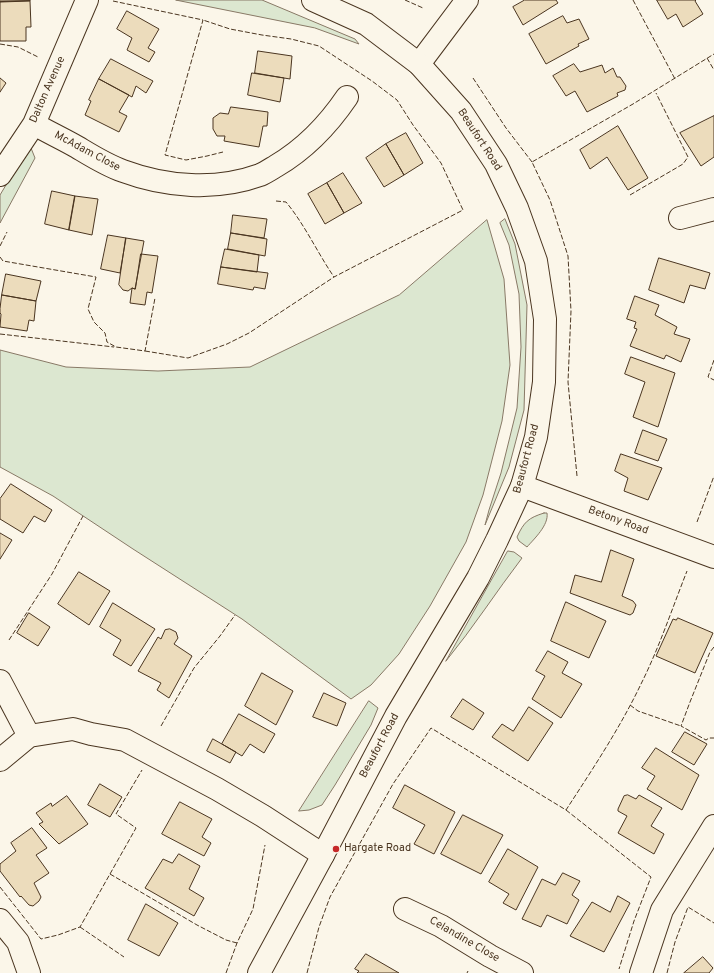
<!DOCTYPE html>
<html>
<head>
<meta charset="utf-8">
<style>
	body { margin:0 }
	canvas { display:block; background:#fbf6e9 }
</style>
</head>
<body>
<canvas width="714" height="973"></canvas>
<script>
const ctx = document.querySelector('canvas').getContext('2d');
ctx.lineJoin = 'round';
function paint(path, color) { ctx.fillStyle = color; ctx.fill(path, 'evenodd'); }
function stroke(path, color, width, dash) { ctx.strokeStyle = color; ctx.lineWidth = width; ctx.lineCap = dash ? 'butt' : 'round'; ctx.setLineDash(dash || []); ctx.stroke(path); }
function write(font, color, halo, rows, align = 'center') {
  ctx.font = font + ' Overpass,sans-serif'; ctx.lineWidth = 3; ctx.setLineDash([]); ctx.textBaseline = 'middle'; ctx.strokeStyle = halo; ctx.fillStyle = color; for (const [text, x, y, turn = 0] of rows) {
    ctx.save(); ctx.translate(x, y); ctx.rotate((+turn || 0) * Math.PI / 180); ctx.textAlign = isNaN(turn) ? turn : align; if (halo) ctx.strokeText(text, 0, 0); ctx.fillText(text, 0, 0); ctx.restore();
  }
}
const green = new Path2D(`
	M176 0H262L355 39 359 44 315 28Z
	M31 148 35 158 0 223V195L21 160Z
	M505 219 515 244 527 305 524 410 509 467 485 525 489 510 501 473 517 408 521 347 519 294 509 245 500 223Z
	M487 220 504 279 510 365 502 421 483 495 466 542 430 606 399 654 371 685 351 699 242 619 133 549 53 496 0 467V350L66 367 158 371 250 367 399 295Z
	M544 513H547C549 525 534 539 527 547L519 541 517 537C524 522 528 518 544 513Z
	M508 551 514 552 522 558C496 592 473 628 446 661Z
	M369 701 378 708 371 725 335 785 322 805 309 810 299 811Z`);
const building = new Path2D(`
	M0 0H30V1L0 2Z
	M525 0H556L558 3 523 25 513 7Z
	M657 0H696L695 1 703 14 683 27 676 14 668 19Z
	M30 1 31 27H26V41H0V2Z
	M127 11 159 29 148 48 155 52 149 62 127 50 132 38 117 29Z
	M563 16 567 23 579 19 589 39 578 44 579 46 546 64 529 34Z
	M258 51 292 56 290 79 255 73Z
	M111 59 153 81 146 93 136 86 132 97 99 79Z
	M574 64 580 72 602 65 605 73 613 68 617 77H620L626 86 625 90 617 93 618 96 587 112 575 91 566 96 553 76Z
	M252 73 284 78 280 102 248 95Z
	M0 78 6 83 0 92Z
	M99 79 129 95 119 112 127 116 119 132 85 115 91 101 89 100Z
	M231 107 268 112 267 126H263L259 147 224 141 225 136H217L213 129V118L220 113 228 114Z
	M714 116V157L701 166 680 133Z
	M618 126 648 178 628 190 607 157 590 169 580 150Z
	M406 133 423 163 404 175 386 144Z
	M386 144 404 175 384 187 366 158Z
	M343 173 362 203 344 213 327 183Z
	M327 183 344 213 325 224 308 194Z
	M52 191 75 196 69 230 45 224Z
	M75 196 98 199 92 235 69 230Z
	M233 215 267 219 264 238 231 233Z
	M231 233 267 239 265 256 228 249Z
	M108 235 126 238 120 273 101 269Z
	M126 238 144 241 135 289 132 288 128 291 123 290 119 285Z
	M225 249 259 255 257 272 221 267Z
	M141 254 158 256 152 293 147 292 145 305 130 303 132 288 135 289Z
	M659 258 710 273 705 289 690 285 684 303 649 290Z
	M221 267 268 273 265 289 254 287 253 290 218 284Z
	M6 274 41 281 36 301 2 295Z
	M2 295 36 301 34 321 29 320 27 331 0 327 1 314 0 313V309Z
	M635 296 659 305 655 315 677 327 674 334 690 339 681 362 666 355 664 359 630 346 637 329 634 328 636 322 627 319Z
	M631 357 675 373 658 427 633 417 645 382 625 374Z
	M643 430 667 439 658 461 635 453Z
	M621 454 662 468 648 500 624 491 628 478 615 471Z
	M11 484 52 510 45 522 34 516 23 533 0 519V499Z
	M0 533 12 540 0 559Z
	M611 550 634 559 622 596 633 601 636 605 633 613 630 615 570 593 575 575 601 582Z
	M79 572 110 591 89 625 58 604Z
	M566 602 606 621 589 658 551 641Z
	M113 603 155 629 131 666 113 655 121 640 100 627Z
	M29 613 50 627 38 646 17 633Z
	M678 618 713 633 695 673 656 656 673 619 676 620Z
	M170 629 176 632 178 638 174 644 192 656 169 698 157 690 161 683 138 671 158 637 161 639 165 630Z
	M548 651 568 662 562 673 582 684 561 718 532 699 545 676 536 671Z
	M262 673 293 691 276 725 245 706Z
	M324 693 346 703 337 726 313 717Z
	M463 699 484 713 473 730 451 717Z
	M529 707 553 723 528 761 492 737 502 724 513 731Z
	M239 714 275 734 264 753 250 744 242 756 222 744Z
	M685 732 707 744 694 765 672 752Z
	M213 739 236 752 230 763 207 751Z
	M656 748 699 775 682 810 647 789 655 776 642 768Z
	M100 784 122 797 110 817 88 805Z
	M405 785 455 812 434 854 414 844 425 825 393 808Z
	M628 795 636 799 639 795 662 808 651 826 664 834 654 854 618 833 627 816 618 811V809L624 796Z
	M67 796 88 824 59 844 39 824 43 822 36 813 51 803 52 806Z
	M180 802 212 819 202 837 211 843 204 856 162 834Z
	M463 815 503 835 481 874 441 854Z
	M32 828 47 848 36 855 49 873 34 883 41 897 39 901 33 906 29 905 21 896 20 897 0 871V864L16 851 11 843Z
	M508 849 538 867 516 910 503 903 509 894 489 882Z
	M179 854 200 866 189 889 204 898 194 916 145 888 163 859 172 863Z
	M563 873 580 881 572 895 579 900 567 924 547 915 541 927 522 919 542 879 555 885Z
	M618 896 630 903 604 952 570 936 592 902 610 912Z
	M146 904 178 923 159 956 128 940Z
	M366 954 399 973H357L359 971 355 969Z
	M703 957 713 968 709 973H684Z`);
const street = new Path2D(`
	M419 64 467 0
	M34 124C48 132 63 139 77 147 92 156 106 165 123 171 166 187 216 191 260 175 265 173 271 169 276 166 305 149 328 125 347 97
	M0 175 34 124 87 0
	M680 218 714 209
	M522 486 714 557
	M0 681 29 736
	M0 760 29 736 73 729 91 734 125 740 217 789 263 816 323 855
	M405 909 441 926 490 956 522 973
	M0 920 18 942 29 973
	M641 973 662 910 714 826`);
const secondary = new Path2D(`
	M259 973 323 855 396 716 478 578 497 540 522 486 536 437 544 382 545 319 536 261 517 208 496 164 461 111 419 64 366 24 313 0`);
const fence = new Path2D(`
	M405 0 423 8
	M633 0 675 79
	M113 1 203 20 165 155 186 160 207 156 223 152
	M0 44 18 47 38 57
	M707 58 714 70
	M473 78 506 128 532 162
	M630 195 683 164 688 157 656 93
	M276 201 286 202C305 225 317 252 334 277
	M0 246 7 232
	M0 257 3 261 96 277 88 309 94 322 105 333 107 342 116 347 145 351 155 298
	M0 334 114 347
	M145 351 188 358 227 344 249 333 334 277 463 210 441 163 413 125 397 100 372 81 319 46 291 39 262 35 230 29 203 20
	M714 360 708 377 714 380
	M577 476 568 382 571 311 568 256 550 200 532 162 633 104 714 54
	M697 522 714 476
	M9 640 52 574 83 516
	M714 647 710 652 690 702 681 726 706 740 709 738H714
	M630 705 638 711 681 726
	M161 726 194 668 220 636 235 615
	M566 810 651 877 634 921 619 969
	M110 874 197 925 226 940 237 943
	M0 887 41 939 58 935 80 927 136 828 116 814 142 770
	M80 927 124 957
	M226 973 237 943 253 909 265 845
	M307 973 319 927 330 897 393 784 431 728 566 810C592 770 620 728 641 684 659 648 672 609 687 571
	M467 973 468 971
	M667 973 675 942 688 907 714 923`);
const markers = [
	[336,849,4,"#c62828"]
];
const streetNames = [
	["Dalton Avenue",48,90,-66],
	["Beaufort Road",479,140,57],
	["McAdam Close",87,152,28],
	["Beaufort Road",527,459,-75],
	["Betony Road",618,521,20],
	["Beaufort Road",380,746,-62],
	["Celandine Close",464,940,30]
];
const poiNames = [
	["Hargate Road",344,849]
];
paint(green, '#dce7d0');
stroke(green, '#887966', 1);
paint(building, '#ecdcbc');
stroke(building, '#4a3520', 1);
stroke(street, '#4a3520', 24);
stroke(secondary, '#4a3520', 24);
stroke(street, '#fbf6e9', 22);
stroke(secondary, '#fbf6e9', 22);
stroke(fence, '#4a3520', 1, [5, 2]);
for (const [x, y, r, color] of markers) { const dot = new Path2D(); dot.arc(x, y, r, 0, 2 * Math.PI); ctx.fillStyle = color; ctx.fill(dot); stroke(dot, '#fbf6e9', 1.5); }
write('11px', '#4a3520', '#fbf6e9', streetNames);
write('11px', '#4a3520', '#fbf6e9', poiNames, 'left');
</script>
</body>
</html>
